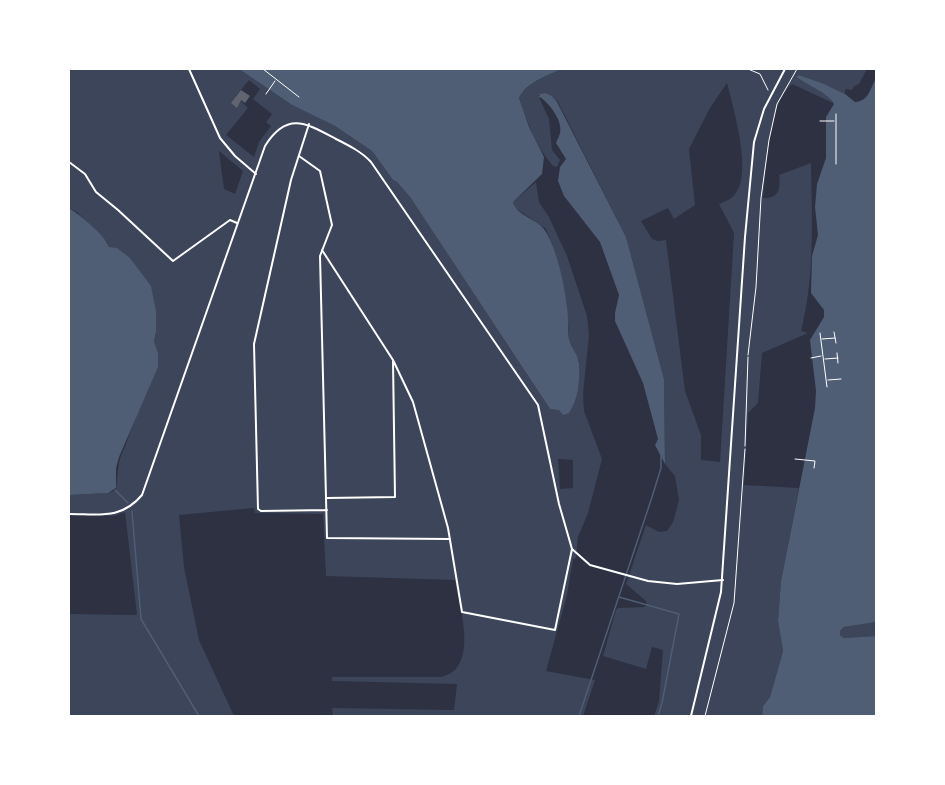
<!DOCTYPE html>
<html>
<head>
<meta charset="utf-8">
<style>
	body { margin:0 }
	#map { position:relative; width:945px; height:785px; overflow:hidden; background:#2d3142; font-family:"Roboto Condensed",sans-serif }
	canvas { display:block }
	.frame { position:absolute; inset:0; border:70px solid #fff; pointer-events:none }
</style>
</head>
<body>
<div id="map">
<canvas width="945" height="785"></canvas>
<div class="frame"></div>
</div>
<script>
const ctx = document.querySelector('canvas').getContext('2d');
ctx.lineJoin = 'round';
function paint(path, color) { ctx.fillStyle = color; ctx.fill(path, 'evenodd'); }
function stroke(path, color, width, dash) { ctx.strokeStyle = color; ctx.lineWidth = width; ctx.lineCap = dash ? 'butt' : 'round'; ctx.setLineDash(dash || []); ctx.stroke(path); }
const green = new Path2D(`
	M69 69H239L292 105 335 126 372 151 393 180 397 182 410 197 550 409 579 361 569 340 567 307 558 262 546 229 514 207 513 202 536 182 539 202 549 217 567 256 587 316 589 335 583 394 584 411 602 459 588 513 578 537 576 558 573 559 567 595 546 671 595 680 583 716 333 715 332 708 454 710 457 684 332 681V677H442C446 675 452 673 455 670 474 649 459 605 455 580L326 576 323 514 255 513 254 508 179 515 184 567 199 640 234 716H69V614L137 615 125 512 114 516 69 515V495L108 493 116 490C119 473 116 464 125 447L158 353 154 341 156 332 112 249 109 247 107 242 77 212 69 208ZM249 80 260 89 253 99 272 114 266 122 271 126 259 142 254 157 226 135 248 108 236 96ZM219 151 243 171 235 194 224 189ZM558 459 573 460V488L560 489Z
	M554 69H867L859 84 854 86 852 90 845 89V94L822 83 797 75 796 77C808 85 830 92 835 104L792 84C767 106 767 166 763 198 779 199 781 188 779 175L811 163C812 220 815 276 801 331L808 333 762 353 758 403 748 413 744 485 799 488 781 581 778 621 783 651 770 697 763 706 762 716H654L659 701 663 650 652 647 646 669 603 656 616 610 618 608 644 607 647 605 646 601 626 584 646 525 659 532 667 531 673 522 679 500 675 476 665 464 664 379 626 237 558 102 552 96 538 95 549 119 552 150 560 160 557 167 553 166C536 147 527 122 519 98 527 83 542 78 557 71ZM727 83C733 107 753 174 735 194 732 199 724 202 719 204L734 233 720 462 701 460V435L685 391 666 240 658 241 652 239 641 221 668 208 674 219 695 205 689 149 710 108Z
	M876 622V636L844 638 840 635V631L844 627Z`);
const water = new Path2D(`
	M239 69H561C545 77 527 82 519 98L529 127 544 157 542 174 513 202C516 216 539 219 546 232 558 253 564 283 567 307 569 317 567 329 569 339 571 348 579 355 579 365 580 381 578 400 569 413L563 415 559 410 550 409 410 197 397 182 393 180 372 151 335 126 292 105Z
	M798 75 822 83 845 94 855 102C869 101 870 89 876 78V622L844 627 840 631V635L844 638 876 636V716H762L763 706 770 697 783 651 778 621 781 581 815 408 816 391 810 340 824 317V310L811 293 812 256 818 235 815 207 817 184 826 158V117L834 104C831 95 806 84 796 77Z
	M545 93 552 96 557 102 626 237 664 379 665 464 655 445 658 439 643 383 615 321V313L619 295 600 242 564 196 558 181 560 167 566 159 556 143C557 140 559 137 560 133 563 121 550 104 540 97L538 98 540 94Z
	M69 208C80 215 105 235 109 247L117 248 130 258 151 286 156 311V332L154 341 158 353V367L119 457 116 468V488L108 493 69 495Z`);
const stream = new Path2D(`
	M115 490 128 503
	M132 511 141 619 199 716
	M619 597 679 614 662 703 658 716
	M579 716 652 497 661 468V455`);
const building = new Path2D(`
	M241 90 250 96 245 103 241 100 237 108 231 103Z`);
const path = new Path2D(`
	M263 69 299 97
	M748 69 760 74 768 90
	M266 94 275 81
	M820 121H834
	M836 164V114
	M834 332 836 343
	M820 333 827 387
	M822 339 835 338
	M837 353 838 363
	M748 355 756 287 761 198 769 140 777 104 797 69
	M811 358 821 356
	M825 359 838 358
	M828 380 841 379
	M795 459 815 461 814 468
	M705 716 734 603 745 449`);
const service = new Path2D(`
	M745 446 748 357`);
const minor = new Path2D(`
	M189 69 220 138 235 156 256 174
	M309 124 291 180 254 344 258 509 261 511 327 510
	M299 156 320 171 332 225 320 256 327 538 450 539
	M69 162 85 174 96 192 118 210 173 261 230 220 237 223
	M322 250 393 360 413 402 448 528 462 612 555 630 572 549
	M327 498 395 497 393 361
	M69 514C99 514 121 520 142 495L265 146C287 111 306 123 336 139 348 145 362 152 371 162L538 405 559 504 572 549 590 565 648 581 677 584 723 580`);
const tertiary = new Path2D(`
	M691 716 721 592 745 237 754 142 764 109 785 69`);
paint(green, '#3c4559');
paint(water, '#4f5d75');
stroke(stream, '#4f5d75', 1.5);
paint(building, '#626471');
stroke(path, '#fff', 1);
stroke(service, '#fff', 1);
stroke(minor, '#fff', 2);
stroke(tertiary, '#fff', 2);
</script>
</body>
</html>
